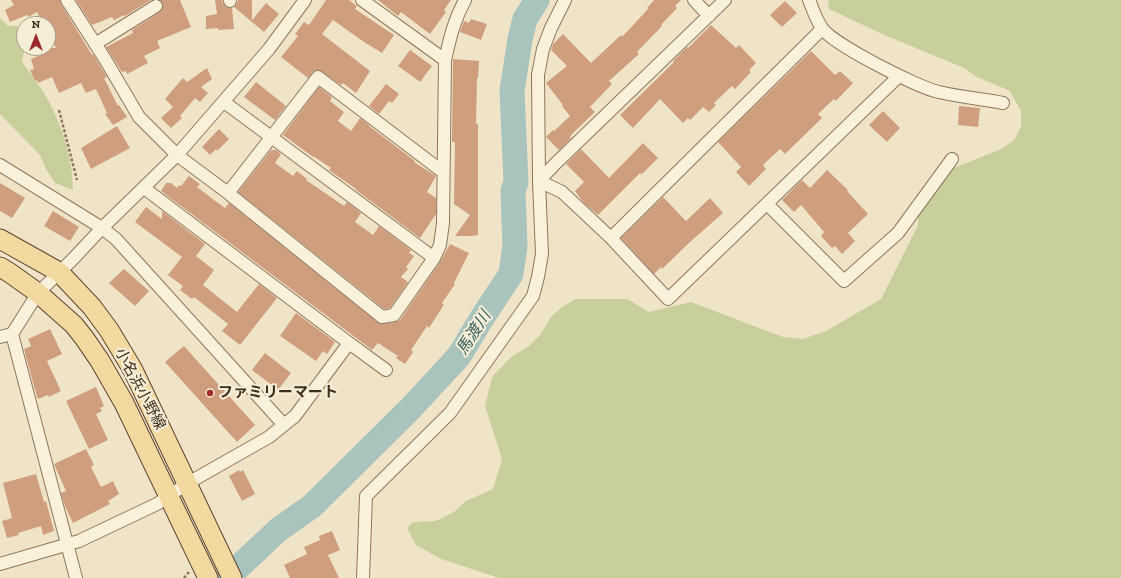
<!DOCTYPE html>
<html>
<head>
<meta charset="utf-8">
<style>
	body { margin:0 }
	#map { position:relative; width:1121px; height:578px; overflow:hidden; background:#f0e4c8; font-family:"Zilla Slab",serif }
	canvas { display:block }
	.north { position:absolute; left:16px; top:16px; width:40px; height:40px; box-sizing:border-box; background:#f7eed8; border:1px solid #ada18e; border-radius:50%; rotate:0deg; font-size:11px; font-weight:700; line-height:16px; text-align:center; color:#3d2e20 }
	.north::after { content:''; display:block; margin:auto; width:14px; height:18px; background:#9e2a2b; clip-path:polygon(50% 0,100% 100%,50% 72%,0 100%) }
</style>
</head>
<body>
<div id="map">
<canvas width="1121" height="578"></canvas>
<div class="north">N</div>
</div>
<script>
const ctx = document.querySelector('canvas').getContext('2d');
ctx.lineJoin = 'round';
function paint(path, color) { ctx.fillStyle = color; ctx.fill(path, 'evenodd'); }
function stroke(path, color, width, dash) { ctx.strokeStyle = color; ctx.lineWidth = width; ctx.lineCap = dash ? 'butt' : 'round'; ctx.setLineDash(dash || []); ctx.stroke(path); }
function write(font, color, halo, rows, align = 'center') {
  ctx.font = font + ' "Zilla Slab","Noto Sans JP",serif'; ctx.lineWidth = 4; ctx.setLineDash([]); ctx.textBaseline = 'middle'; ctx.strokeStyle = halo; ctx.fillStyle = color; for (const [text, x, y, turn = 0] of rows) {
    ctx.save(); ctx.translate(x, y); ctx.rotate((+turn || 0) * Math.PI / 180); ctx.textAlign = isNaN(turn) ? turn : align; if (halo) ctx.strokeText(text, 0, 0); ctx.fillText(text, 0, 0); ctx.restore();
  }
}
const green = new Path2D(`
	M828 0H1121V578H499L441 559 416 545 407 528 413 522 436 521 454 512 466 501 493 489 502 459 485 406 492 377 511 357 529 346 540 335 551 317 562 307 575 299H627L649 312 691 302 783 337 803 339 826 331 881 299 918 225V196L949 170 1001 149 1014 140 1021 127V111L1010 91 977 77 964 68 882 34 829 9Z
	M0 18 8 26H19L24 29 25 48 22 61C30 75 42 87 49 102 63 128 73 161 73 190L55 183 46 169 40 155 0 114Z`);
const river = new Path2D(`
	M227 578 278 530 312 506 410 409 459 356 482 318 511 274 515 246 513 191 516 182 512 91 520 39 525 19 537 0`);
const building = new Path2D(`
	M11 0H60L61 4 92 55 93 54 107 77 104 78 118 106 119 105 127 117 113 125 105 114 107 113 96 89 86 93 81 83 59 93 52 77 38 83 37 80 35 81 30 70 34 69 31 59 43 54 40 48H56L48 33V24H43L37 12 28 17 27 15 10 22 5 10 14 5Z
	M76 0H151L125 16 124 15 114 20 112 17 92 25Z
	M160 0H180L191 27 157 41 160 48 144 56 148 63 127 74 126 71 122 72 106 47 133 33 132 30 160 12 163 6Z
	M215 0H222L223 4 226 7 232 8 234 29 218 30V28L206 29V16L217 14Z
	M238 0H252V20L266 3 279 14 264 32 234 7 237 4Z
	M326 0H349L357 6 355 9 394 35 382 53 364 42 333 20 322 34 370 71 356 93 343 83 341 85 319 70H315L308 78 281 57 298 36 295 34 304 22 309 25Z
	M378 0H451L444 10 446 12 430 34 401 12 398 16Z
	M654 0H681L675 6 677 8 661 25 662 26 637 52 639 54 609 81 612 84 590 107 595 112 572 134 570 137 571 138 559 150 546 137 553 130 554 131 570 116 562 106 563 105 546 83 567 66 551 50 553 44 563 34 591 63 621 35 622 37 648 9 647 8Z
	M785 1 797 13 782 27 770 15Z
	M471 19 487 24 481 40 460 32 464 21 469 23Z
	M711 25 736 48 739 45 756 63 749 70 751 72 735 89 732 86 714 103 716 105 709 112 703 107 690 120 688 118 683 123 660 99 633 128 620 115 674 62 673 61 687 47 688 48Z
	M410 50 432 66 420 82 398 66Z
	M811 51 835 75 840 71 853 83 836 101 834 99 818 114 822 118 785 154 780 149 763 165 766 169 749 186 736 172 741 167 718 142Z
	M453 59 479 61 478 78H477L476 124H478V235L472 236H455L470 215 454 204 455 142H452Z
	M207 68 212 79 201 87 208 93 200 102 195 98 180 116 182 118 171 128 161 118 173 107 165 99 183 78 187 82Z
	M256 82 286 106 275 120 244 97Z
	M386 84 399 94 392 103 389 101 379 114 369 106Z
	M319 87 332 97 330 101 344 112 338 121 351 131 360 118 369 125V126L415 161 414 162 436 176 427 192 436 198V214L420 238 356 190V189L329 170 331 168 313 156V157L283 135Z
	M959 106 980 108 978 127 958 125Z
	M883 111 900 128 887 142 869 125Z
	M117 126 130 148 91 169 81 148Z
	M219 129 229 139 217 151 216 149 210 155 202 147Z
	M643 143 658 158 642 174 640 173 598 215 584 203 575 191 584 182 566 164 581 149 609 178Z
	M271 150H276L281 154 275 163 293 176 297 171 307 179 306 180 344 206 347 202 361 213 355 222 373 235 379 226 411 250 409 253 414 256 406 267 408 269 401 277 408 282 390 308 384 309 238 192Z
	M827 170 848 190 847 191 868 214 848 233 855 241 842 254 835 246 832 248 821 236 824 232 801 205 794 212 782 200 802 180 810 188Z
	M189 176 200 184 197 187 214 200 225 208 229 203 380 324 395 322 400 320 440 262 450 244 469 253 454 283 455 284 442 303 444 304 440 311 429 328 427 326 411 350 413 352 405 364 396 358 398 356 378 343 372 350 161 191 166 183H171L177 188 179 185 181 186Z
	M0 183 25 198 12 218 0 211Z
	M663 197 686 221 710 198 723 213 690 242 662 269 661 267 654 274 621 238Z
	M146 207 162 219V211L205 244 196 256 214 270 203 285 237 312 259 284 277 298 240 345 222 331 228 324 194 297 192 299 180 290 183 286 168 275 182 257 135 222Z
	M53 211 79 227 70 241 44 226Z
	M124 269 149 291 135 306 109 283Z
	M296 313 335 342 327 354 323 351 316 361 280 336Z
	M50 329 62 354 47 361 61 391 49 397 48 395 38 399 35 390 24 349 31 346 28 339Z
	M184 346 255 425 237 442 165 362Z
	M265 353 291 373 278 390 252 370Z
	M96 387 104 406 100 408 102 411 96 414 108 440 89 449 66 401Z
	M86 449 94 465 91 467 101 487 113 481 119 494 108 501 110 504 73 523 65 506 61 493 66 491 54 464Z
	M239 470 240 472 243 470 255 494 242 501 229 476Z
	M36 474 44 502 46 501 54 531 43 535 41 526 18 533 19 535 7 538 2 521 12 518 3 483Z
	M332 531 340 550 328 555 339 578H290L284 565 307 554 304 547 320 540 319 536Z`);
const path = new Path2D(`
	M59 110 77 180
	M184 578 189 572`);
const minor = new Path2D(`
	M67 0 105 59 139 117 177 155 228 193 382 317 394 315 434 258 440 245 443 223 445 60 362 0
	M230 0V1
	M694 0 709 16
	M725 0 555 164 539 181 562 192 611 238 668 299 899 76
	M809 0C813 9 816 20 822 28 832 44 919 88 939 92 960 97 982 99 1003 103
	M95 44 156 6
	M445 60C450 38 454 20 465 0
	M224 102 434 258
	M0 165 102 228 116 239 284 425
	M144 188 349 343 386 370
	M228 193 318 77 443 172
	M767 204 844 281 898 233 952 159
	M611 238 822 29
	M12 334 38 293 72 260 102 228 177 155 269 49 305 0
	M0 337 12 334 76 578
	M0 564 79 541 157 504 188 483 269 437 295 416 349 343
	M363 578 366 496 450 413 533 296 538 277 542 254 539 181 538 75 543 49 551 28 565 0`);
const primary = new Path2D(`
	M0 239 59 272 92 307 109 330 133 370 232 578
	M0 267 10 273 38 293 74 325 85 339 100 361 124 403 208 578`);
const markers = [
	[210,393,4,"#9e2a2b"]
];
const streetNames = [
	["小名浜小野線",140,389,62]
];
const poiNames = [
	["ファミリーマート",218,393]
];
const waterNames = [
	["馬渡川",474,333,-57]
];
paint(green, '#c9cf9b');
stroke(river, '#a9c4bc', 25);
paint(building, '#cf9f7d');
stroke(minor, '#8d765c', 14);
stroke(primary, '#5b4430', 21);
stroke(path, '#8d765c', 2.5, [3, 2]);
stroke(minor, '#faf1dc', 12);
stroke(primary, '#f3d9a0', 19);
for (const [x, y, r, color] of markers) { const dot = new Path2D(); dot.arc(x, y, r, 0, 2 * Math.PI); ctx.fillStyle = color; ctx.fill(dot); stroke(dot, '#f7eed8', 1.5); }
write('15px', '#3d2e20', '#f7eed8', streetNames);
write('bold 15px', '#3d2e20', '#f7eed8', poiNames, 'left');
write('italic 16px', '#2f5d5a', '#f7eed8', waterNames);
</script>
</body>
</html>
